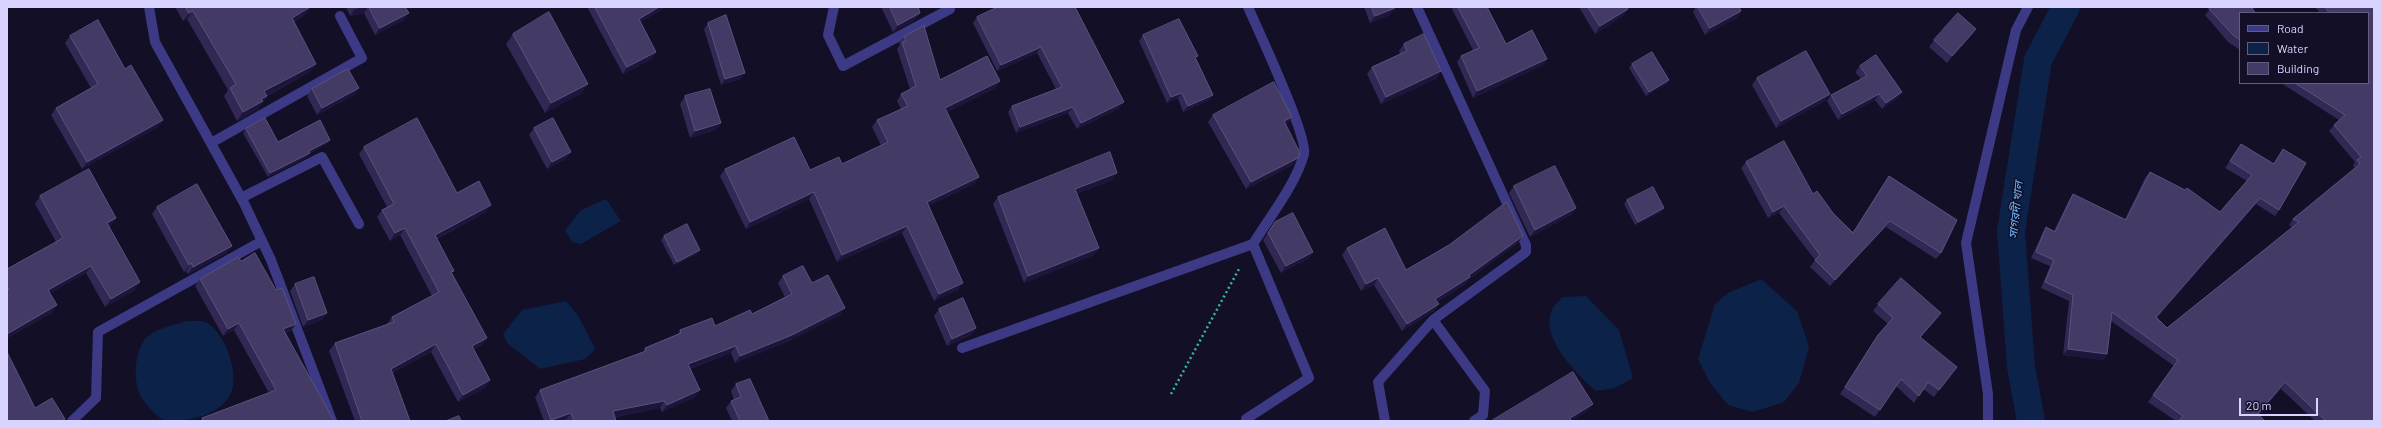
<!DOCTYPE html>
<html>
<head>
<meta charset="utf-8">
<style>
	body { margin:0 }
	#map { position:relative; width:2381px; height:428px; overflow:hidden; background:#130f26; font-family:Barlow,sans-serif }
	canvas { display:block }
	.frame { position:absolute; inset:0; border:8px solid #d9d4ff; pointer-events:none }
	.legend { position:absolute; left:2239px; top:12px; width:130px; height:72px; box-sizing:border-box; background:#130f26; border:1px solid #625e7d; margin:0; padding:5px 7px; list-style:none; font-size:12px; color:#d9d4ff }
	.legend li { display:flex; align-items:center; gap:8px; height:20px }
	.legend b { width:20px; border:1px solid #625e7d }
	.scale { position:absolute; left:2239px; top:398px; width:79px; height:18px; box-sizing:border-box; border:2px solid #d9d4ff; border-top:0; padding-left:5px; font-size:12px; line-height:14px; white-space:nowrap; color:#d9d4ff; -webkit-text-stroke:3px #130f26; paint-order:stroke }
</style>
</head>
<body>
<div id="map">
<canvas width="2381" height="428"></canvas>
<div class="frame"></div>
<ul class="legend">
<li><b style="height:5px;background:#3d3a85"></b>Road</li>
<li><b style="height:11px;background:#0c2248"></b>Water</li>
<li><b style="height:11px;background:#433a66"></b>Building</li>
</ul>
<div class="scale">20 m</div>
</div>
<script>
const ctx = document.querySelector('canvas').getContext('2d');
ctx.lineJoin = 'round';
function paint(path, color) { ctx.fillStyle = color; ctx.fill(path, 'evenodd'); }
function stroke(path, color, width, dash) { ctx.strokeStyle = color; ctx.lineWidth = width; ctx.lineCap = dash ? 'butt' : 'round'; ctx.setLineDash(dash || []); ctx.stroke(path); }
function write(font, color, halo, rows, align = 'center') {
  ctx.font = font + ' Barlow,"Noto Sans Bengali",sans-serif'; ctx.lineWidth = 3; ctx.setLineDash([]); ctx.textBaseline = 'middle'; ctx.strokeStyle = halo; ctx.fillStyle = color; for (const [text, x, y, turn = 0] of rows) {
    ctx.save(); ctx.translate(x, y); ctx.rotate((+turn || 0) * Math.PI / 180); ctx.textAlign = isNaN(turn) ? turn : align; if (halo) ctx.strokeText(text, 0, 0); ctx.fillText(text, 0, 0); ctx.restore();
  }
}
const water = new Path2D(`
	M606 199 621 221 581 244 572 242 565 230 581 210Z
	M1761 279 1797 311 1809 347 1799 383 1784 402 1753 412 1728 405 1710 383 1698 359 1715 304 1728 293Z
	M1586 296 1619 330 1633 378 1615 388 1596 391C1578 375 1541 339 1551 312 1552 307 1559 301 1562 297Z
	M566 301 579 317 595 349 585 359 540 369 507 343 503 334 522 310Z
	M187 321C193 321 201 320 205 322 225 331 241 376 230 395 217 418 186 421 164 421 157 415 149 409 144 401 132 387 133 351 147 337 157 328 174 325 187 321Z`);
const canal = new Path2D(`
	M2031 421 2021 367 2011 231 2038 60 2066 7`);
const path = new Path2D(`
	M1171 394 1239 269`);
const street = new Path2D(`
	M149 7 155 42 244 203 271 260 332 421
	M834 7 828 35 843 66 950 9
	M1248 7C1258 30 1308 136 1304 154 1296 184 1269 218 1253 244
	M1417 7 1526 245V252L1433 320
	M211 143 362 58 340 16
	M241 198 322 157 359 224
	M962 348 1253 244 1309 378 1246 419 1248 421
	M72 421 96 398 98 332 262 241
	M1385 421 1378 382 1433 320 1485 391 1483 415 1474 421
	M1988 421V394L1966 243 2016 30 2028 7`);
const wall = new Path2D(`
	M175 7H311L306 14 294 22 310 72 267 96 257 110 237 121 224 96 228 90 187 19 183 21Z
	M346 7H405L404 20 375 35 364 13 350 16Z
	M587 7H666L640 22 656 52 652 59 623 74Z
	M881 7H918L915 20 893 32Z
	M995 7H1075L1120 108 1077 129 1068 113 1016 133 1008 112 1012 106 1056 89 1037 53 997 71 973 23 977 17 995 8Z
	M1364 7H1395L1390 15 1370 23Z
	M1451 7H1487L1506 44 1547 59 1543 65 1473 98 1457 62 1461 56 1473 50Z
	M1579 7H1627L1628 9 1623 16 1595 34Z
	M1696 7H1739L1741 11 1737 18 1705 35 1693 12Z
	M2212 7H2257L2253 10 2240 13V50L2228 42 2205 15Z
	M2315 7H2374V421H2315L2281 389 2259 414 2265 421H2176L2148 402 2174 366 2111 321 2107 354 2103 360 2063 355 2069 301 2041 288 2050 266 2031 258 2042 234 2046 227 2054 231 2069 200 2073 194 2125 219 2145 178 2150 172 2220 212 2247 181 2225 168 2241 144 2273 164 2283 149 2279 210 2275 216 2256 204 2157 318 2167 328 2292 227 2289 225 2293 219 2355 168 2353 166 2355 162 2329 131 2334 125 2339 120 2281 83H2368V13H2320Z
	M708 23 741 79 721 85 704 29Z
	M1976 29 1971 36 1947 63 1929 47 1934 40Z
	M513 34 582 93 545 113 506 44Z
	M1143 35 1196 59 1213 95 1208 101 1183 112 1178 98 1167 103 1139 41Z
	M70 36 125 69 163 120 158 127 82 169 51 115 56 108 91 88 65 43Z
	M904 37 940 80 1000 81 995 88 947 112 979 177 974 184 928 206 958 290 934 301 902 233 837 262 809 199 746 229 720 176 725 169 810 170 842 164 881 145 872 127 877 120 901 109 897 101 901 94 910 89 897 49 900 45 899 43Z
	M1404 44 1441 71 1436 79 1381 104 1367 74 1372 67 1400 54 1399 51Z
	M1632 64 1669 80 1666 84 1646 96 1629 68Z
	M1860 66 1898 98 1882 109 1875 100 1838 120 1827 101 1831 95 1861 79 1855 72Z
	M1757 78 1830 94 1825 101 1776 128 1752 85Z
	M359 88 354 95 317 115 307 96 312 89Z
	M685 96 721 123 716 130 690 138 680 104Z
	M1213 115 1292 117 1287 124 1286 125 1298 158 1293 165 1246 189 1208 122Z
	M534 128 566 159 547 169 529 135Z
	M246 129 278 142 330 140 328 143 310 153 307 157 268 177 243 133Z
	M364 147 457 193 486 212 437 239 452 273 487 338 482 345 474 349 490 380 485 388 458 402 431 352 392 373 410 421H355L329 351 335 343 387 324 392 317 432 296 400 235 390 241 377 217 382 210 387 207 359 154Z
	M1746 162 1813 194 1853 232 1889 176 1941 253 1936 259 1886 227 1830 286 1810 267 1815 260 1779 213 1768 218 1741 168Z
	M1117 173 1112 180 1077 194 1099 248 1094 255 1024 283 993 204 998 197Z
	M1514 186 1576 208 1571 215 1530 237 1509 193Z
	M40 196 116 218 111 225 109 227 135 290 105 307 86 273 50 293 52 313 7 338V269L56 242 35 204Z
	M1627 200 1661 212 1635 225 1624 204Z
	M157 207 227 253 188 274 186 271 184 272 152 214Z
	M1275 222 1313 252 1308 259 1281 273 1263 240Z
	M664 236 697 254 674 265 661 240Z
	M1518 243 1469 279 1465 284 1437 302 1434 311 1402 331 1374 285 1361 291 1342 255 1347 248 1406 270Z
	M241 261 291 331 285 333 334 421H201L202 418 269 393 234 330 223 336 195 286 200 279Z
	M783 276 812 283 840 315 787 342 735 363 731 353 690 369 695 397 662 412 660 408 615 417 616 421H567L566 420 564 421H544L535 397 540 390 643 352 645 348 677 335 680 330 715 326 752 314 785 297 778 283Z
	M295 284 327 313 322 320 303 327 290 291Z
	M1878 304 1936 320 1920 338 1957 367 1934 397 1923 389 1914 403 1896 386 1875 417 1840 394 1873 342 1878 335 1888 324 1873 311Z
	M939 309 976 328 971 335 947 346 934 316Z
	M736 384 769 421H732L726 408 731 401 734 400 731 391Z`);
const shadedWall = new Path2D(`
	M310 7H311L306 14 286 26 292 18Z
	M363 7H368L364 13 350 16 355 8Z
	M659 7H666L634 25 639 19Z
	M2254 7H2257L2250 13 2252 9Z
	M1395 8 1390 15 1370 23 1375 16Z
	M1628 9 1623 16 1595 34 1600 26Z
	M193 11 187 19 183 21 189 13Z
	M1741 11 1737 18 1705 35 1710 28Z
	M409 13 404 20 375 35 380 28Z
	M920 13 915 20 893 32 898 25Z
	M1976 29 1971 36 1947 63 1952 56Z
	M1041 47 1037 53 997 71 1001 65Z
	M656 52 652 59 623 74 627 67Z
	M1547 59 1543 65 1473 98 1477 91Z
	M316 64 310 72 258 100 264 91Z
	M1441 71 1436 79 1381 104 1386 97Z
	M745 73 741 79 721 85 725 79Z
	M1669 80 1666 84 1646 96 1649 92Z
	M1000 81 995 88 940 115 945 108Z
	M588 84 582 93 545 113 551 103Z
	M359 88 354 95 317 115 322 108Z
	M1902 92 1898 98 1882 109 1886 103Z
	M1182 93 1178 98 1167 103 1171 97Z
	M1830 94 1825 101 1776 128 1781 121Z
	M1879 94 1875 100 1838 120 1842 114Z
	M1213 95 1208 101 1183 112 1188 106Z
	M267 96 257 110 237 121 243 112 261 99Z
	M1124 102 1120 108 1077 129 1081 123Z
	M1073 107 1068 113 1016 133 1020 127Z
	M1292 117 1287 124 1279 129 1284 121Z
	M163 120 158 127 82 169 87 162Z
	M721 123 716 130 690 138 695 131Z
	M330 140 328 143 306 155 309 151Z
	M571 152 566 159 547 169 552 162Z
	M310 153 307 157 268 177 270 173Z
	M1298 158 1293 165 1246 189 1251 182Z
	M1117 173 1112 180 1070 197 1075 189Z
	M979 177 974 184 922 209 927 202Z
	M814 192 809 199 746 229 750 222Z
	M2260 198 2256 204 2152 323 2156 317Z
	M491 205 486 212 430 242 435 235Z
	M1784 206 1779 213 1768 218 1773 212Z
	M1576 208 1571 215 1530 237 1535 230Z
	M1664 208 1661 212 1635 225 1638 222Z
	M116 218 111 225 101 231 107 223Z
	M1890 221 1886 227 1830 286 1835 280Z
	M907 226 902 233 837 262 842 255Z
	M405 228 400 235 390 241 395 233Z
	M1523 236 1518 243 1469 279 1465 284 1430 306 1435 299Z
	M232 246 227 253 188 274 193 267Z
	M1099 248 1094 255 1024 283 1028 276Z
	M700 250 697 254 674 265 677 262Z
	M1313 252 1308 259 1281 273 1286 266Z
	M191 263 186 271 184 272 189 265Z
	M91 266 86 273 43 297 48 290Z
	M1378 278 1374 285 1361 291 1366 284Z
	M140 282 135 290 105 307 111 299Z
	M963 283 958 290 934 301 939 294Z
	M1439 304 1434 311 1402 331 1407 324Z
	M57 305 52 313 7 338V334Z
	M845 308 840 315 787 342 735 363 740 356Z
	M327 313 322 320 303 327 308 320Z
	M1941 313 1936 320 1915 344 1920 337Z
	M239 323 234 330 223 336 228 329Z
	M296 324 291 331 278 336 283 329Z
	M976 328 971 335 947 346 952 339Z
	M487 338 482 345 467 353 472 346Z
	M436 344 431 352 386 376 391 369Z
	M736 346 731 353 683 371 688 364Z
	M2068 349 2107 354 2103 360 2063 355Z
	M1957 367 1952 374 1934 397 1939 390Z
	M490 380 485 388 458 402 463 395Z
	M2285 382 2281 389 2254 420 2258 414Z
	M700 390 695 397 662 412 667 405Z
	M664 401 660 408 608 418 613 411Z
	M1593 404 1588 411 1571 421 1570 418Z
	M571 413 566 420 564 421H551Z`);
const building = new Path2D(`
	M186 7H310L292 18 316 64 264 91 267 96 261 99 263 101 243 112 230 88 236 84 193 11 189 13Z
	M355 7H363L355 8Z
	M369 7H405L409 13 380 28Z
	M595 7H659L639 19 656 52 627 67Z
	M890 7H918L920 13 898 25Z
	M998 7H1075L1124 102 1081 123 1073 107 1020 127 1012 106 1062 87 1041 47 1001 65 977 17Z
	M1372 7H1395V8L1375 16Z
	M1458 7H1487L1506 44 1532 30 1547 59 1477 91 1461 56 1479 48Z
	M1588 7H1627L1628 9 1600 26Z
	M1698 7H1739L1741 11 1710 28Z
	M2212 7H2254L2252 9 2256 13H2240V40L2233 35 2209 9Z
	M2325 7H2374V421H2324L2325 420 2285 382 2258 414 2265 421H2179L2183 416 2153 395 2178 360 2112 312 2107 354 2068 349 2073 295 2045 282 2054 260 2036 252 2046 227 2055 232 2073 194 2126 220 2150 172 2185 190 2187 188 2220 212 2252 175 2230 161 2241 144 2274 164 2283 149 2306 163 2279 210 2260 198 2156 317 2167 328 2299 222 2293 219 2360 164 2357 160 2361 157 2334 125 2345 115 2295 83H2368V13H2330Z
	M549 12 588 84 551 103 513 34Z
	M1958 13 1976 29 1952 56 1934 40Z
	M726 15 745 73 725 79 708 23Z
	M1179 19 1198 56 1195 57 1213 95 1188 106 1182 93 1171 97 1143 35Z
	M98 20 125 69 131 65 163 120 87 162 56 108 98 84 70 36Z
	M924 26 940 80 987 56 1000 81 945 108 979 177 927 202 963 283 939 294 907 226 842 255 814 192 750 222 725 169 794 137 810 170 839 157 842 164 888 142 877 120 908 106 901 94 916 86 902 42 906 41 904 37Z
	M1424 34 1441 71 1386 97 1372 67 1407 51 1404 44Z
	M1806 51 1830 94 1781 121 1757 78Z
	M1652 52 1669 80 1649 92 1632 64Z
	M1876 55 1902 92 1886 103 1879 94 1842 114 1831 95 1867 76 1860 66Z
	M348 69 359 88 322 108 312 89Z
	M1274 82 1292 117 1284 121 1300 153 1298 158 1251 182 1213 115Z
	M710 89 721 123 695 131 685 96Z
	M265 118 278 142 320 120 330 140 309 151 310 153 270 173 246 129Z
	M417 118 457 193 479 181 491 205 435 235 454 271 451 272 487 338 472 346 490 380 463 395 436 344 391 369 410 421H362L335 343 394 322 392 317 439 292 405 228 395 233 382 210 394 204 364 147Z
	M553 118 571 152 552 162 534 128Z
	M1784 141 1813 194 1817 191 1833 213 1853 233 1889 176 1957 220 1941 253 1890 221 1835 280 1815 260 1820 255 1784 206 1773 212 1746 162Z
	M1110 152 1117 173 1075 189 1099 248 1028 276 998 197Z
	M1555 166 1576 208 1535 230 1514 186Z
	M89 169 116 218 107 223 140 282 111 299 91 266 48 290 57 305 7 334V290L9 289 7 286V269L63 238 40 196Z
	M197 184 232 246 193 267 191 263 189 265 157 207Z
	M1653 187 1664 208 1638 222 1627 200Z
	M1507 202 1523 236 1469 275 1470 277 1435 299 1439 304 1407 324 1378 278 1366 284 1347 248 1385 228 1406 270 1449 245Z
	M1293 213 1313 252 1286 266 1268 233 1275 222Z
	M687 224 700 250 677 262 664 236Z
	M255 253 276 290 282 288 296 324 283 329 334 421H203L202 418 276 390 239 323 228 329 200 279 238 257 241 261Z
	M803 266 812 283 828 275 845 308 792 335 740 356 736 346 688 364 700 390 667 405 664 401 613 411 616 421H574L571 413 551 420 540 390 646 351 645 348 681 333 680 330 712 318 715 326 750 310 752 314 792 294 783 276Z
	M314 277 327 313 308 320 295 284Z
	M1901 278 1941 313 1920 337 1957 367 1939 390 1928 382 1919 396 1901 379 1880 410 1845 387 1878 335 1893 318 1878 304Z
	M963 298 976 328 952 339 939 309Z
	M7 352 35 408 52 398 65 419 61 421H7Z
	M1573 372 1593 404 1570 418 1571 421H1493V420Z
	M750 379 769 421H740L731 401 741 397 736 384Z
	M459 416 461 421H446Z`);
const waterNames = [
	["সাগরদী খাল",2016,210,-84]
];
paint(water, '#0c2248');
stroke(canal, '#0c2248', 28);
stroke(path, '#2fb8b0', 2.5, [2, 3]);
stroke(street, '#3d3a85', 10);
paint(wall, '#312854');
paint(shadedWall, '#1d163a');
paint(building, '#433a66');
stroke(building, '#5a527e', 1);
write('italic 12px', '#62b6ff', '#130f26', waterNames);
</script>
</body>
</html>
